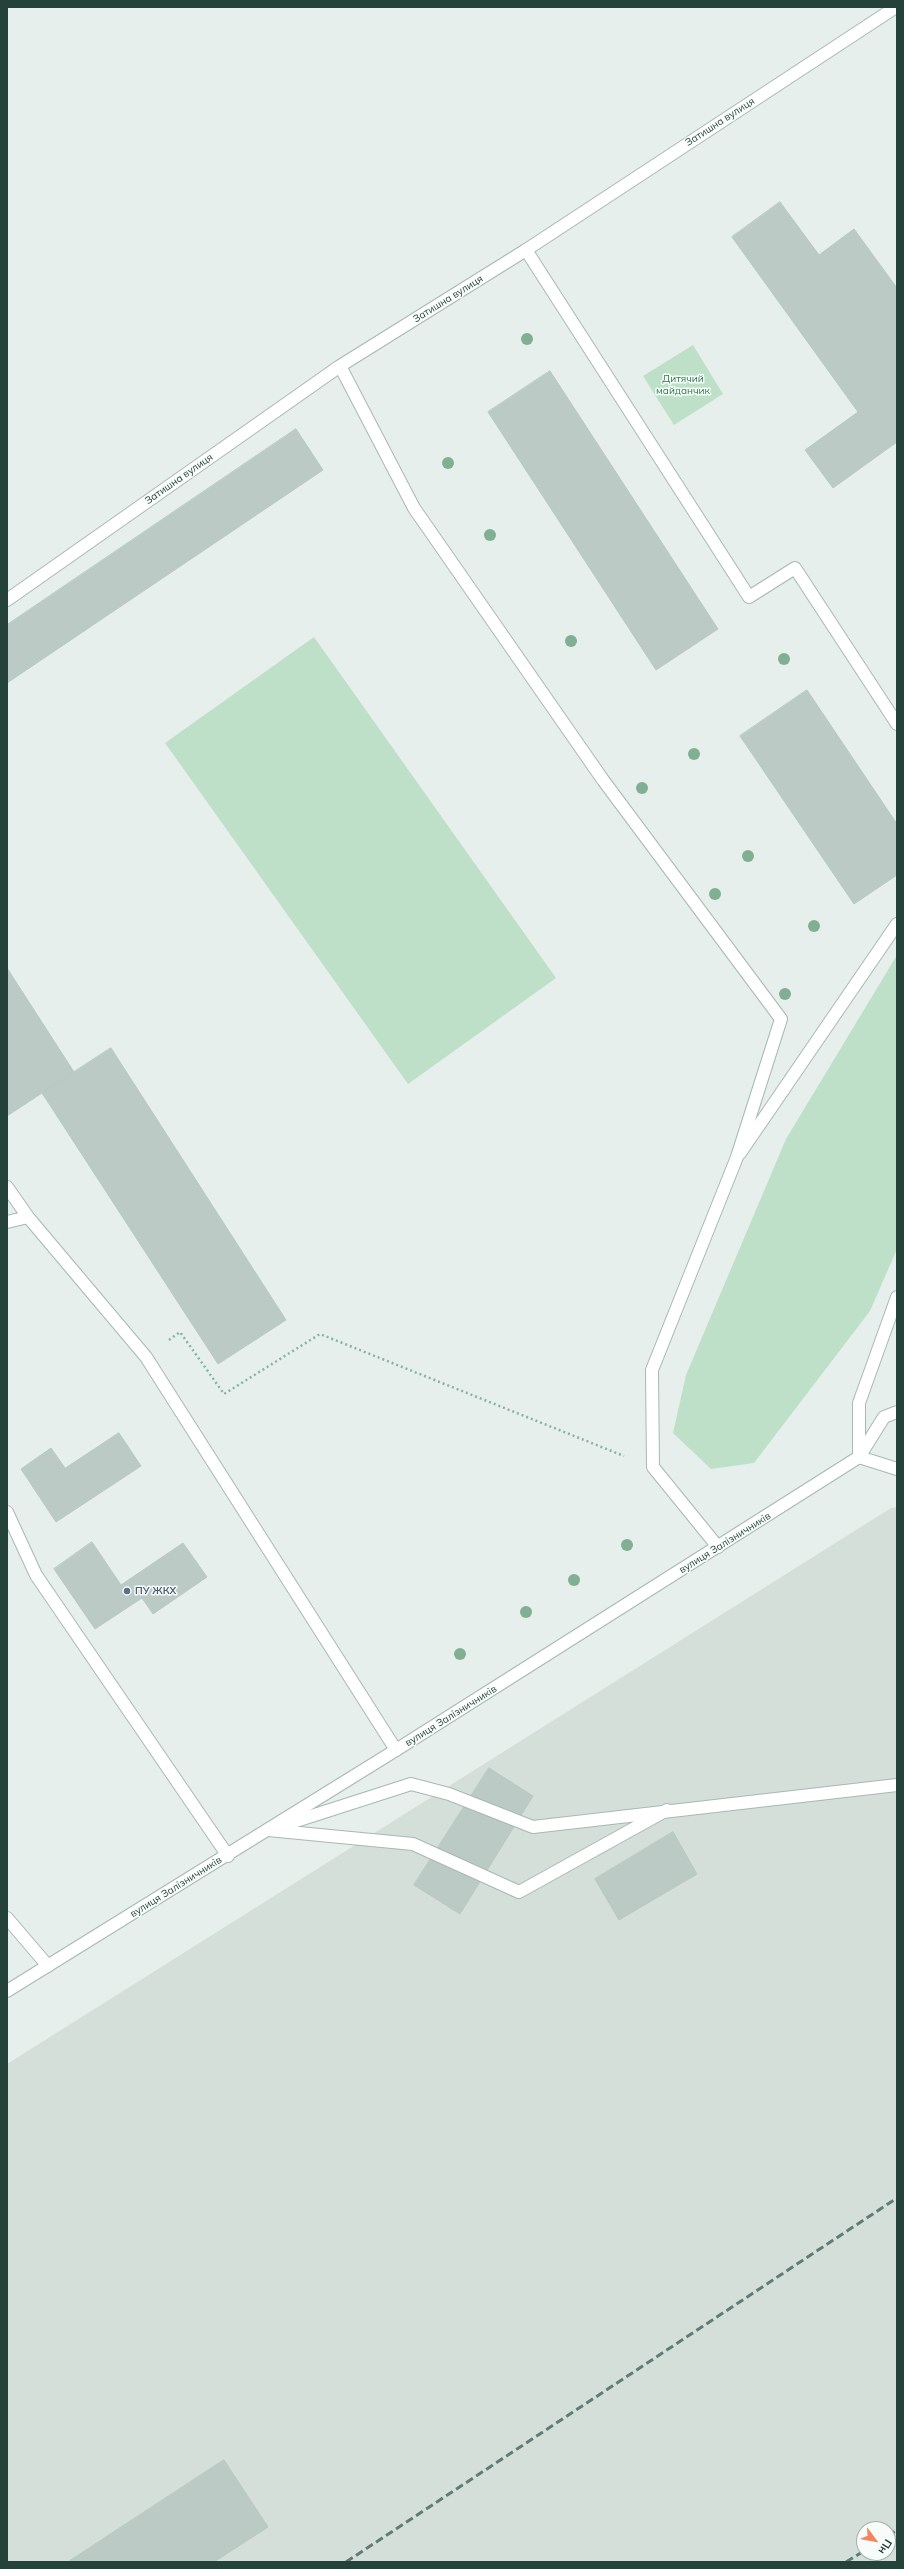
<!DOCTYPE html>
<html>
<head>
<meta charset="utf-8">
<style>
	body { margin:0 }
	#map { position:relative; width:904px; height:2569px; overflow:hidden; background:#e6efeb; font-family:Mulish,sans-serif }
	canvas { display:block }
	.frame { position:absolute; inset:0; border:8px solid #24423a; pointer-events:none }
	.north { position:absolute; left:856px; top:2521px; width:40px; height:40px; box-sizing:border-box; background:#f7fbf9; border:1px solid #a3b1ad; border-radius:50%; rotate:122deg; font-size:11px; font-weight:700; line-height:16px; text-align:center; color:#24423a }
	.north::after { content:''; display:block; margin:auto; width:14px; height:18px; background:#f4845f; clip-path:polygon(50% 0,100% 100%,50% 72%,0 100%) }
</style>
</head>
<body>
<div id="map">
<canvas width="904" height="2569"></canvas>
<div class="frame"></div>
<div class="north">Пн</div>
</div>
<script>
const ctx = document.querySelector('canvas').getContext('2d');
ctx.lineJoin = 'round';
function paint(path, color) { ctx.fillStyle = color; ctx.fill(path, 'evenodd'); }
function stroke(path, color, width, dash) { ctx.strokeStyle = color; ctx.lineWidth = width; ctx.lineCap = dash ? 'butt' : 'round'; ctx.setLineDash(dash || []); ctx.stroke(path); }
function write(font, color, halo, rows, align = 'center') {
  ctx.font = font + ' Mulish,sans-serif'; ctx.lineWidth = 3; ctx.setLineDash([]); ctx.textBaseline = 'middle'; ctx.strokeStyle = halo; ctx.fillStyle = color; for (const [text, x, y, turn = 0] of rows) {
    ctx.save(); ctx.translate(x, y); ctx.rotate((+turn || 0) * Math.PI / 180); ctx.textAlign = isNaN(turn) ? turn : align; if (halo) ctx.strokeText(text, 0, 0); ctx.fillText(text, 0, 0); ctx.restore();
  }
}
const built = new Path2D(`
	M897 1507V2562H7V2064L891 1508ZM864 2529H888V2553H864Z`);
const green = new Path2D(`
	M693 345 723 394 674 425 643 376Z
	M314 637 556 978 408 1084 165 743Z
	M897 955V1249L870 1311 754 1463 711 1469 673 1433 686 1375 786 1139Z`);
const building = new Path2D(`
	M780 202 819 255 854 229 897 288V442L833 488 805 450 858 412 732 237Z
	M550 371 718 629 656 670 488 412Z
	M296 429 323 470 7 683V625Z
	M807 690 897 824V875L854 904 740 736Z
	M7 968 74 1072 7 1116Z
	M111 1048 286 1320 218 1364 42 1093Z
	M119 1433 141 1466 56 1522 21 1469 51 1448 65 1468Z
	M92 1542 121 1585 183 1543 207 1577 153 1614 142 1598 95 1629 54 1569Z
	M489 1768 533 1796 460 1914 414 1885Z
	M673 1832 697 1874 619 1920 595 1879Z
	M224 2460 268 2527 214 2562H68Z`);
const path = new Path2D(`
	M169 1340 180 1332 224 1394 320 1334 624 1456`);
const service = new Path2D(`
	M526 250 749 597 795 568 897 724
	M740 1153 897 924
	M7 1187 28 1217 146 1357 396 1750
	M7 1222 28 1217
	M7 1512 36 1575 228 1856
	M667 1810 519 1892 413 1844 268 1830 411 1784 449 1794 533 1827 897 1785
	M7 1918 48 1966`);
const minor = new Path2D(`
	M340 366 414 508 603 780 781 1019 737 1157 652 1370 653 1467 718 1547
	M7 600 340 366 526 250 896 7
	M859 1457V1403L897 1297
	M859 1457 884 1417 897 1412
	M859 1457 897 1469`);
const tertiary = new Path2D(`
	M7 1991 396 1750 859 1457`);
const rail = new Path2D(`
	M888 2536 897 2530
	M346 2562 897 2198
	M846 2562 864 2551`);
const trees = [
	[527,339],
	[448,463],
	[490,535],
	[571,641],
	[784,659],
	[694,754],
	[642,788],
	[748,856],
	[715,894],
	[814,926],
	[785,994],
	[627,1545],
	[574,1580],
	[526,1612],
	[460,1654]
];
const markers = [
	[127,1591,4,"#5c6f8a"]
];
const streetNames = [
	["Затишна вулиця",720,122,-33],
	["Затишна вулиця",448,299,-32],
	["Затишна вулиця",179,479,-35],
	["вулиця Залізничників",725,1543,-32],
	["вулиця Залізничників",451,1716,-32],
	["вулиця Залізничників",176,1887,-32]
];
const parkNames = [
	["Дитячий",683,379],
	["майданчик",683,391]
];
const serviceNames = [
	["ПУ ЖКХ",135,1591]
];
paint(built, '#d4dfda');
paint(green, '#bfe0c8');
paint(building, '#bbcac4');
stroke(building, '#b8c9c2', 1);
stroke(service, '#a8b8b2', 14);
stroke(minor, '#a8b8b2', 14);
stroke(tertiary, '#a8b8b2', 14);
stroke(path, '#86b3a5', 2.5, [2, 3]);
stroke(service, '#fff', 12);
stroke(minor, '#fff', 12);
stroke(tertiary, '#fff', 12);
stroke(rail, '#5f7d75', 3, [8, 4]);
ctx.fillStyle = '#80af93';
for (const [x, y] of trees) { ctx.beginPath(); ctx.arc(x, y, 6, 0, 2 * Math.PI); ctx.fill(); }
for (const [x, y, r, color] of markers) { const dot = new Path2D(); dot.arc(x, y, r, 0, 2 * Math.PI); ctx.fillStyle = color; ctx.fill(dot); stroke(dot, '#f7fbf9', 1.5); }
write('10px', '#24423a', '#f7fbf9', streetNames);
write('10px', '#2d7a4b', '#f7fbf9', parkNames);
write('bold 10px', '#4e5e75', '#f7fbf9', serviceNames, 'left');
</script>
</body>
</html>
